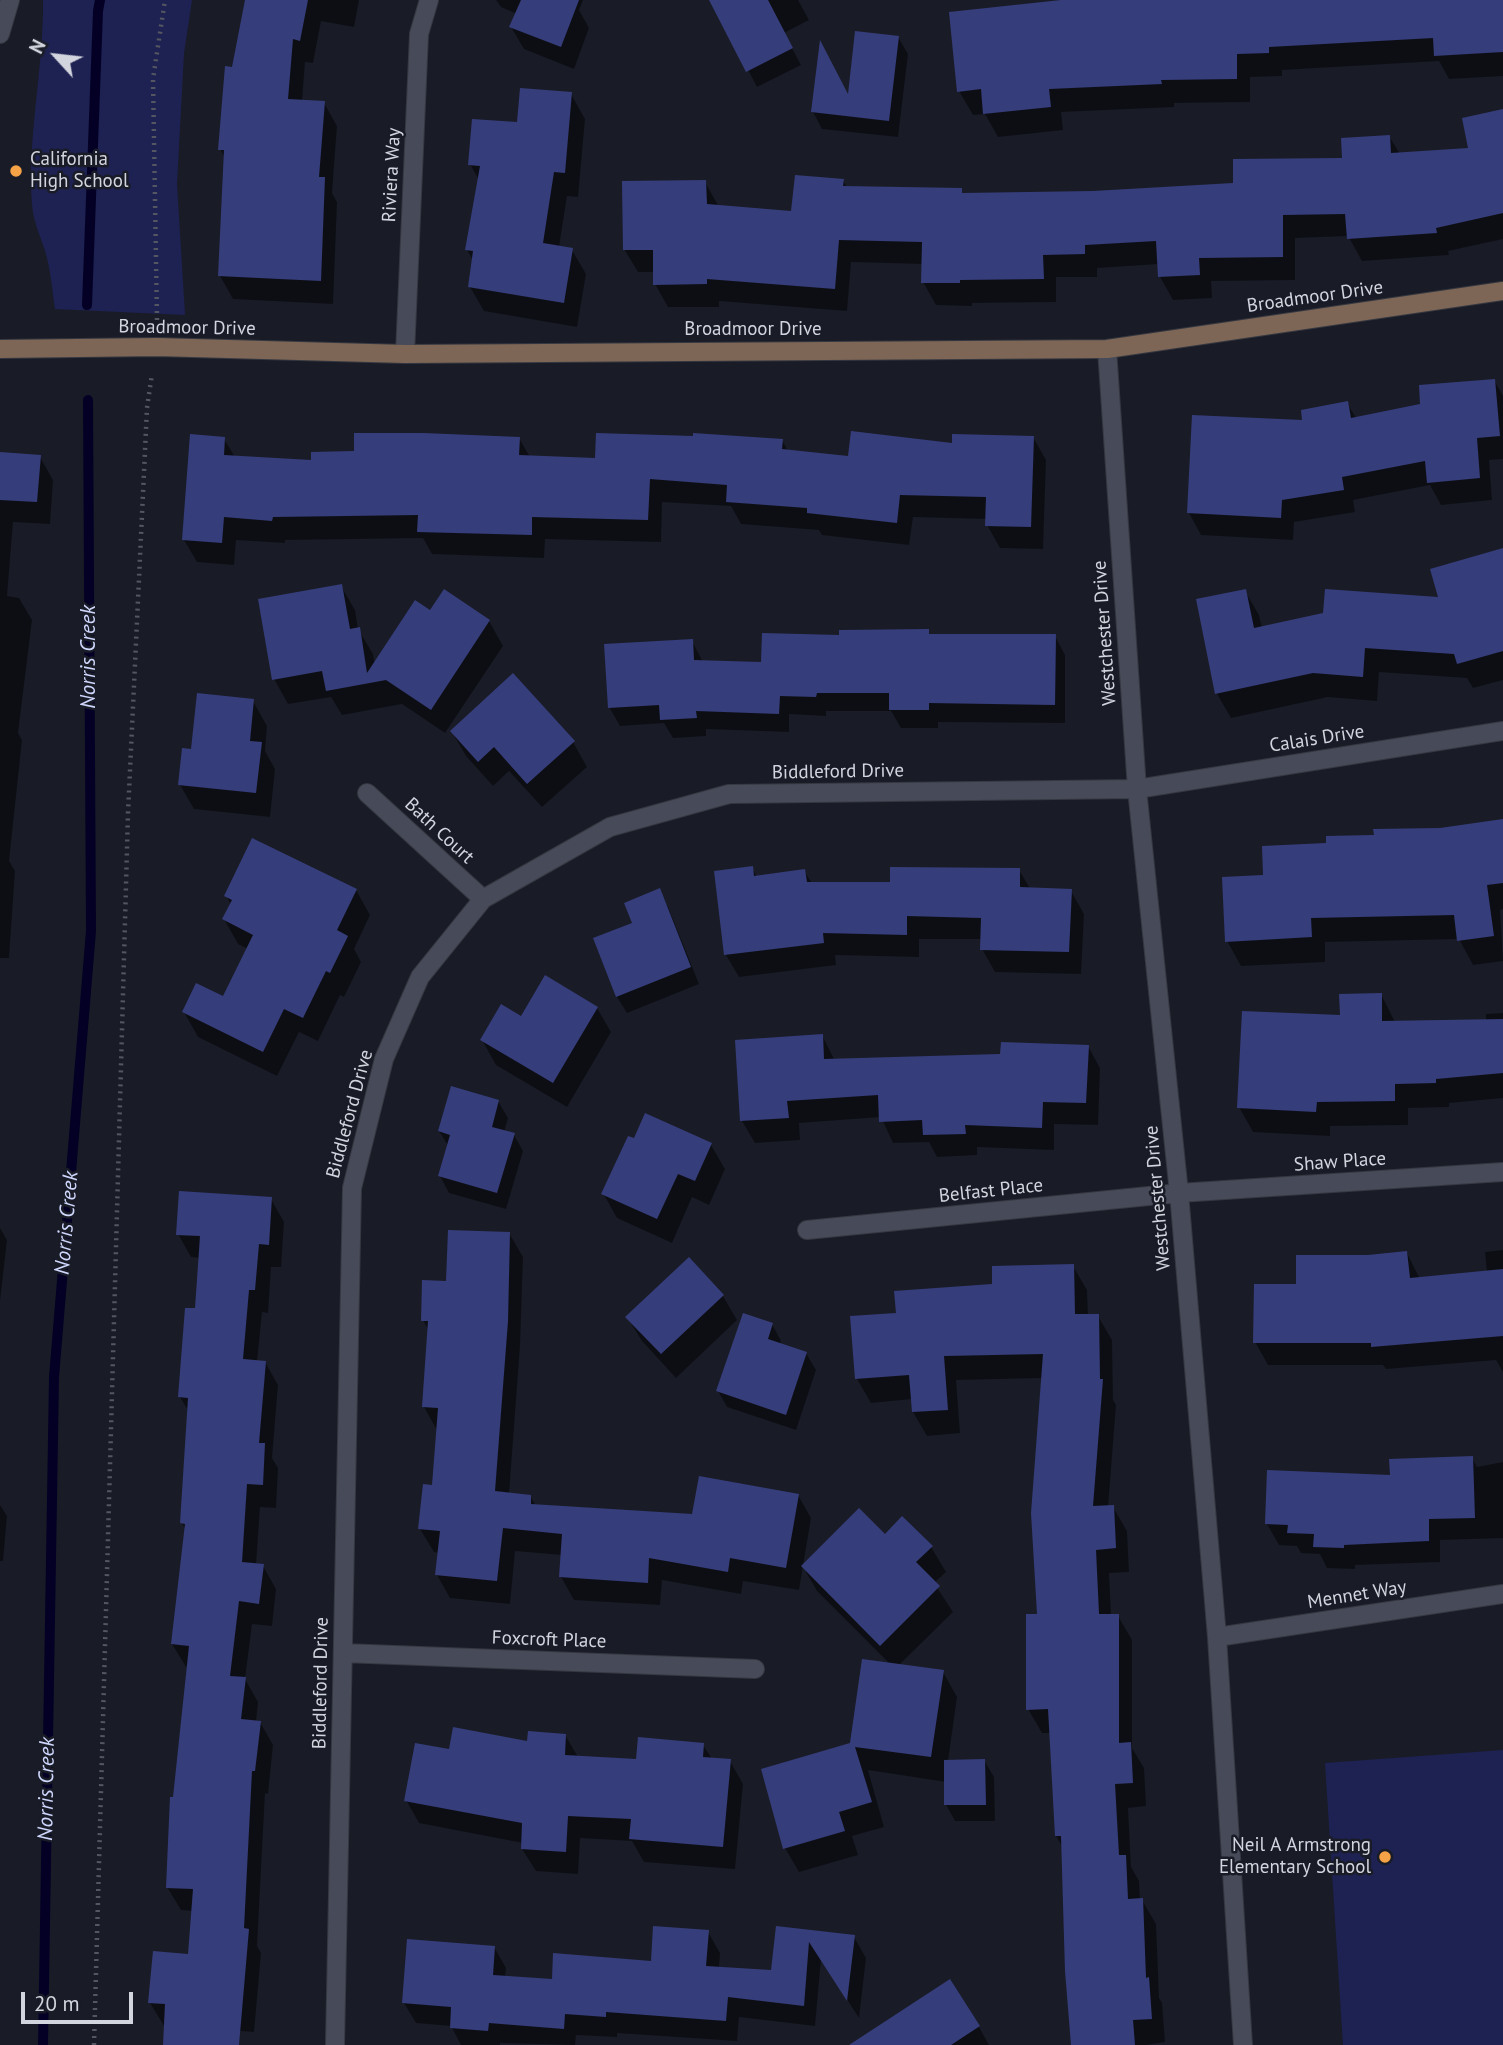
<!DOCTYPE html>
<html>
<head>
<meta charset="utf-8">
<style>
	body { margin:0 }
	#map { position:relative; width:1503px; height:2045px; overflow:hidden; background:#191c27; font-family:"PT Sans",sans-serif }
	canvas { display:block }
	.north { position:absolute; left:21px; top:21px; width:70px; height:70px; -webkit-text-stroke:5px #191c27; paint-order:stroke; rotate:297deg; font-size:19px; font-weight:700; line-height:28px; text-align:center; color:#d3d5de }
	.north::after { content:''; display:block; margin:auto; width:24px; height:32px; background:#d3d5de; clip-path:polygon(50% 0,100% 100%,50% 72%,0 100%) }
	.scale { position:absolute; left:21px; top:1992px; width:112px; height:32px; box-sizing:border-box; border:4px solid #d3d5de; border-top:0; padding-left:9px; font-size:21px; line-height:24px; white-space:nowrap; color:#d3d5de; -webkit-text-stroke:5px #191c27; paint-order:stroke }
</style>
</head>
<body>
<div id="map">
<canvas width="1503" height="2045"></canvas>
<div class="north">N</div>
<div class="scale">20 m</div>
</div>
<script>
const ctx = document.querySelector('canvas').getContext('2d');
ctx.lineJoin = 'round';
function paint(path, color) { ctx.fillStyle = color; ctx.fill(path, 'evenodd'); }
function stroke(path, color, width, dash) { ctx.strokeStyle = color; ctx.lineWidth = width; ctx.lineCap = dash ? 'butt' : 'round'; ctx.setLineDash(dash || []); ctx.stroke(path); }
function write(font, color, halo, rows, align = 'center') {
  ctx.font = font + ' "PT Sans",sans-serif'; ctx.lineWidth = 5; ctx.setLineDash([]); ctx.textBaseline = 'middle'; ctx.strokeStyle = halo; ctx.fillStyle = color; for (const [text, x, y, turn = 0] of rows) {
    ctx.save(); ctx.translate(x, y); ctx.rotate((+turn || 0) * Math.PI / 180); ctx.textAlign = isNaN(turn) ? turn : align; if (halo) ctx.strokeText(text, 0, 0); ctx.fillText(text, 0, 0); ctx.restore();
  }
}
const green = new Path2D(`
	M43 0H192L184 53 177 184 185 315 55 309C52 290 51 270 45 251 40 235 33 221 32 204 27 136 44 68 43 0Z
	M1503 1750V2045H1343L1325 1763Z`);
const shadow = new Path2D(`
	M247 0H359L354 27 321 21 313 63 305 62 302 101 324 103 337 126 332 193 337 202 333 304 233 299 220 276 225 158 220 149Z
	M496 0H583L579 10 589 28 574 69 524 49 511 27 517 14 501 7Z
	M714 0H798L809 20 784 33 801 65 757 87 712 1Z
	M1066 0H1503V76L1449 79 1439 61 1282 70V76L1250 77V102L1174 103V107L1061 112 1063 130 998 137 985 114 973 115 959 91Z
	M898 37 908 54 898 137 822 129 813 112 849 98Z
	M571 94 585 119 578 197 567 196 559 247 572 250 586 274 577 327 484 311 470 287 474 262 467 250 479 180 470 164 519 124Z
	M1503 111V239L1448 251 1449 255 1362 261 1348 236 1295 238V280L1211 281 1212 298 1173 300 1160 277 1159 264 1097 268V277H1056V302L972 303V306L936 305 923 282V264L851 262 847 311 719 301V307H668L655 284V272H638L624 249 705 182 719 207 793 213 843 180 847 188 961 190 963 195 1093 193 1235 185 1344 159 1389 136 1400 154 1471 149Z
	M1494 380 1503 396V459L1489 460 1492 500 1441 505 1430 485 1353 500 1355 512 1294 522 1293 540 1201 535 1189 513 1305 422 1347 403 1356 418 1422 406Z
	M1033 437 1046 460 1043 549 1000 548 987 525V519L913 517 909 545 822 535 819 530 741 524 731 506 662 502 661 542 545 539 544 558 432 554 423 538 285 540V543L236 540 234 565 197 562 184 540 224 439 235 457 313 462 356 453 519 438 530 457 597 459 782 440 788 451 849 458 954 445Z
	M0 454 40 457 53 480 50 524 13 522 7 596 19 598 32 620 18 733 22 740 9 861 15 871 9 958H0Z
	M1503 550V680L1473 688 1467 678 1379 672 1377 701 1328 697 1231 718 1217 694 1198 600 1245 591 1259 615 1262 628 1440 599Z
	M341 586 355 610 358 629 373 654 375 665 430 612 489 621 503 646 445 733 402 704 342 715 331 697 288 704 274 679Z
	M928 631 930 635 1055 636 1065 655V723L938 722V728H901L891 711H826V716L789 714V732L706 729V736L673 738 664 723 620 726 609 707 692 641 703 662 762 664 840 637Z
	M253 701 267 726 265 751 275 769 270 817 194 809 180 785 192 751Z
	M452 732 573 742 587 767 542 807 509 771 493 786 466 756Z
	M1503 821V909L1500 910 1503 961 1473 965 1459 939 1325 942V962L1241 966 1227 941 1265 877 1328 844Z
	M752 868 757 877 804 871 812 883 892 884 1019 870 1031 890 1071 891 1084 914 1081 974 995 972 982 949V939H919V957L835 955 836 965 739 977 726 955Z
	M356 890 370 915 354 949 361 962 344 997 340 995 318 1041 299 1032 277 1076 198 1037 184 1012 224 998 248 949 238 944 224 919 231 905 226 895Z
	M659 890 668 907 699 984 627 1013 617 997 595 939 634 924Z
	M1381 994 1395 1022 1486 1021V1014L1503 1013V1098L1449 1103V1107L1408 1108V1125L1330 1126V1136L1253 1132 1239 1107 1341 1017Z
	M597 1008 611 1032 567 1107 496 1065 482 1040 522 1018Z
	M822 1035 835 1061 1002 1056 1088 1046 1100 1068 1098 1125 1054 1124V1150L977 1147V1155L937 1157 929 1142 893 1143 881 1117 799 1123 800 1140 755 1143 742 1121 737 1041Z
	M498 1101 508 1118 504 1132 514 1135 523 1151 506 1209 449 1193 440 1176 449 1147 439 1131Z
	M711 1145 725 1169 709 1205 692 1197 672 1243 617 1218 603 1193Z
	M271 1199 284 1222 281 1267H271L268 1313 262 1312 257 1362H265L278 1385 272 1458 278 1468 276 1508 260 1507 256 1565 263 1566 276 1589 272 1626 252 1624 245 1679 258 1702 256 1722H260L273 1745 268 1794 265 1793 257 1946 261 1953 254 2032 240 2031 239 2045H165L166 2026H164L150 2003 189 1955 193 1911 181 1910 167 1887 188 1667H186L172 1644 186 1531 182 1523 189 1412 180 1397 197 1310 201 1258 191 1257 178 1234Z
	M0 1228 7 1240 0 1301Z
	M509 1233 523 1257 520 1346 509 1494 530 1496 536 1506 694 1516 798 1495 811 1518 799 1590 743 1581 741 1594 662 1580 660 1605 574 1600 561 1577 562 1555 515 1551 510 1604 450 1598 437 1575 439 1553 434 1552 420 1529 433 1487 438 1432 424 1407 429 1331 423 1320 448 1283Z
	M1503 1250V1372L1496 1360 1386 1369 1383 1365H1268L1255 1342 1298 1286 1368 1257 1407 1253 1420 1279 1487 1273 1485 1252Z
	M1073 1266 1087 1290 1088 1316H1098L1112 1340 1113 1400 1116 1405 1108 1507H1113L1127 1531 1129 1572 1109 1573 1111 1616H1118L1132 1640V1748L1144 1768 1146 1806 1128 1808 1131 1867 1139 1881 1140 1900H1142L1156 1924 1159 1998 1162 2003 1165 2042 1146 2045H1073L1063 1848 1056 1836 1051 1733H1042L1028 1709 1039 1616 1043 1378 956 1380 960 1433 927 1436 913 1412 912 1399 871 1403 857 1379 898 1315 994 1285Z
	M723 1296 737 1320 676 1378 642 1341 627 1317Z
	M772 1324 781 1341 780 1345 806 1353 816 1370 796 1430 727 1407 718 1391Z
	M1472 1458 1477 1467 1503 1462V1538L1440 1540V1562L1355 1565V1569L1327 1568 1320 1554 1301 1553 1297 1546 1279 1545 1267 1524 1391 1477Z
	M0 1505 7 1516 3 1561H0Z
	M885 1536 931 1547 946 1572 934 1583 953 1612 898 1666 943 1672 957 1697 948 1761 984 1760 994 1777 995 1821H955L946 1805V1782L868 1770 884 1827 852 1836 858 1855 799 1872 785 1848 851 1744 890 1664 817 1591 803 1567Z
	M565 1735 578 1757 638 1761 703 1745 712 1759 730 1761 743 1784 735 1869 644 1862 632 1841 580 1838 578 1874 536 1871 522 1849 523 1843 419 1823 406 1800 450 1751 529 1744Z
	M777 1928 854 1937 866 1958 859 2018 821 1959 815 2026 739 2017 737 2041 617 2033V2037L576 2035 575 2045 500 2043V2045H461L451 2026 416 2023 404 2003 494 1947 506 1968 505 1978 553 1981 652 1962 708 1932 720 1953 719 1968 772 1972Z
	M979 2027 989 2045H877Z`);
const stream = new Path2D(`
	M87 305 98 11 100 0
	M43 2045 54 1377 91 931 88 400`);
const building = new Path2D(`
	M245 0H308L300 41 293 39 288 99 325 101 319 177H325L321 281 218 276 224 150H218L225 66 232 67Z
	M521 0H579L561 47 509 27Z
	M709 0H768L793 48 746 72Z
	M1061 0H1503V52L1434 56 1433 38 1269 47V53L1237 54V79L1161 80 1162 84 1049 89 1051 107 983 114 981 89 957 92 949 12Z
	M855 31 899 36 889 121 811 112 820 40 848 94Z
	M520 88 572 92 565 173 554 172 543 243 573 248 564 303 468 287 473 251 465 250 480 166 468 165 472 119 517 122Z
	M1503 109V213L1436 228 1437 233 1347 239 1345 214 1283 215V257L1199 258 1200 275 1158 277 1156 241 1085 245V254L1043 255 1044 279 960 280V283H921L922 242 839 240 835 289 707 279V284L653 285V250H623L622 181 706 180 707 204 791 211 795 175 844 179 843 186 962 188V193L1093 191 1233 183V159L1342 158 1341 138 1390 135 1391 153 1468 148 1462 118Z
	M1495 379 1500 436 1477 438 1480 478 1427 483 1425 461 1342 477 1344 490 1282 500 1281 518 1187 513 1192 415 1302 420 1301 410 1348 401 1351 418 1420 404 1419 385Z
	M851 431 952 443V434L1034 436 1031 527 985 526 986 497 900 495 897 523 807 513V508L726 502 727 485 650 479 648 520 532 517V535L417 532 418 515 273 517 272 521 224 517 222 543 182 540 190 434 225 437 224 455 311 460V452L354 451V433H423L520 437 519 455 595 458 596 433 693 436V433L783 439 782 449 848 456Z
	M0 452 41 455 37 502 0 500Z
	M1503 548V651L1457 664 1454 654 1365 648 1363 677 1313 673 1215 694 1196 599 1246 589 1254 628 1323 613 1325 589 1438 597 1430 569Z
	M342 584 350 629 360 627 367 673 415 600 430 610 444 589 490 620 431 710 386 680 326 691 322 671 272 680 258 599Z
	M929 629V634H1056L1055 705 929 703V710H889V693H817L816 697 780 696 779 714 696 711 697 718 660 720 659 705 608 708 604 644 693 639 694 660 761 662 762 633 839 635V630Z
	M513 673 575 741 527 784 494 747 478 762 450 731Z
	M197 693 254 699 250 741 262 742 256 793 178 785 182 748 191 749Z
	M1503 819V883L1487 885 1494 936 1457 941 1454 915 1311 918 1312 937 1225 942 1222 877 1263 875 1262 846 1326 843V836L1374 835 1373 829 1440 828Z
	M252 838 357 889 337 930 348 936 330 973 326 971 303 1018 284 1009 263 1052 182 1012 196 983 223 996 253 935 222 919 232 900 224 896Z
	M753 866 754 876 805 869 807 882H890V867L1020 868V887L1072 889 1069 952 980 950 981 918 907 916V935L823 933 824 943 724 955 714 871Z
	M660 888 691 967 616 997 593 938 632 923 624 903Z
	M545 975 598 1007 553 1083 480 1040 501 1004 521 1016Z
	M1382 993V1021L1503 1019V1073L1436 1079V1083L1395 1084V1101L1317 1102 1316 1112 1237 1108 1242 1011 1340 1015 1339 994Z
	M823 1034 824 1059 1000 1054 1001 1042 1089 1045 1086 1103 1043 1102 1042 1128 965 1125 966 1134 923 1135 922 1120 879 1122 878 1095 787 1101 789 1118 740 1121 735 1040Z
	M451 1086 499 1100 492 1127 515 1133 497 1193 438 1176 450 1135 438 1131Z
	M645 1113 712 1143 695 1181 678 1174 657 1219 601 1194 628 1136 634 1138Z
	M179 1191 272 1197 269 1245 259 1244 255 1290H249L243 1359 266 1361 259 1443H265L263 1485 247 1484 242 1562 264 1564 259 1604 239 1601 230 1676 246 1677 241 1719 261 1721 255 1771H252L244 1928 249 1929 239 2045H163L165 2004 148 2003 153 1951 188 1954 193 1889 166 1888 170 1797H173L189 1646 171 1644 185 1524 180 1523 188 1398 178 1397 185 1308H195L200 1236 176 1235Z
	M448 1230 510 1232 508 1321 495 1491 531 1495V1504L692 1514 699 1476 799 1494 786 1568 730 1558 728 1572 649 1558 648 1583 559 1577 562 1534 503 1528 497 1581 435 1575 440 1531 418 1529 423 1484 432 1485 438 1408 422 1407 428 1321H421L422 1280 446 1281Z
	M1407 1251 1410 1278 1503 1269V1336L1371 1347V1343H1253L1254 1284H1296V1255H1368Z
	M689 1257 724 1295 661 1354 625 1317Z
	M1074 1264 1075 1314H1099L1100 1379H1103L1093 1506 1114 1505 1116 1548 1096 1550 1099 1614H1119V1743L1131 1742 1133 1783 1115 1784 1119 1855H1126L1128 1899 1143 1898 1146 1978 1149 1977 1152 2019 1133 2020 1135 2045H1071L1065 1971 1061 1836H1055L1048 1709 1026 1710V1614H1037L1031 1513 1043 1354 944 1356 948 1410 912 1412 909 1375 855 1379 850 1316 896 1313 894 1291 992 1284V1266Z
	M743 1313 773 1323 768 1339 807 1352 786 1415 716 1391Z
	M1473 1456 1475 1518 1429 1519V1541L1344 1545V1548L1313 1547 1314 1534 1287 1533 1288 1525 1265 1524 1267 1470 1390 1475 1389 1459Z
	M859 1508 885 1534 902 1516 933 1546 916 1562 940 1586 880 1646 801 1566Z
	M862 1659 944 1670 931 1757 855 1747 872 1802 839 1812 845 1831 783 1849 761 1769 850 1743Z
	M453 1727 527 1741 528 1731 566 1734 565 1755 636 1759 638 1737 704 1743 703 1757 731 1759 723 1847 629 1839 631 1819 568 1816 566 1852 521 1849 522 1823 404 1801 415 1743 449 1749Z
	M985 1759 986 1805H944V1760Z
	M653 1926 709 1930 706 1966 771 1970 776 1926 855 1935 847 2001 809 1942 804 2006 728 1997 726 2021 606 2012V2017L565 2014 564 2029 489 2023 488 2031 450 2028 451 2007 402 2003 407 1939 495 1946 493 1975 552 1979 553 1953 651 1961Z
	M950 1979 980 2026 951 2045H849Z`);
const path = new Path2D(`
	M157 320 153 79 165 0
	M94 2045 128 813 147 408 152 374`);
const lane = new Path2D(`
	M0 34 10 0`);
const street = new Path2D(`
	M1107 349 1137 789 1179 1193 1217 1637 1243 2045
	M405 354 419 34 429 0
	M367 793 483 899
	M807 1230 1179 1193 1503 1172
	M1217 1637 1503 1594
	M343 1653 755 1669
	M335 2045 352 1188 384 1059 420 977 483 899 610 827 729 794 1137 789 1503 731`);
const secondary = new Path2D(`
	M0 349 157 347 405 354 1107 349 1503 291`);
const markers = [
	[16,171,7,"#f6a247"],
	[1385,1857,7,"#f6a247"]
];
const poiNames = [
	["California",30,160],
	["High School",30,182],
	["Neil A Armstrong",1371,1846,"right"],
	["Elementary School",1371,1868,"right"]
];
const streetNames = [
	["Riviera Way",392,175,-87],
	["Broadmoor Drive",1315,297,-8],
	["Broadmoor Drive",187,328,1],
	["Broadmoor Drive",753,330],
	["Westchester Drive",1105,633,-94],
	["Calais Drive",1317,739,-9],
	["Biddleford Drive",838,772,-1],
	["Bath Court",439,831,43],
	["Biddleford Drive",350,1114,-75],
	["Shaw Place",1340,1162,-4],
	["Belfast Place",991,1191,-6],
	["Westchester Drive",1158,1198,-95],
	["Mennet Way",1357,1595,-9],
	["Foxcroft Place",549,1640,2],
	["Biddleford Drive",321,1683,-89]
];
const waterNames = [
	["Norris Creek",89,657,-90],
	["Norris Creek",67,1223,-85],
	["Norris Creek",47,1789,-89]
];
paint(green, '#1e2252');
paint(shadow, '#0007');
stroke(stream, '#040025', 10);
paint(building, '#363d7b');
stroke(lane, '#363841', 20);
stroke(street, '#363841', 20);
stroke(secondary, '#363841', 20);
stroke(path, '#545661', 4.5, [2, 5]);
stroke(lane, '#474a58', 18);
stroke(street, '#474a58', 18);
stroke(secondary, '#7d6655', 18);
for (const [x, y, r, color] of markers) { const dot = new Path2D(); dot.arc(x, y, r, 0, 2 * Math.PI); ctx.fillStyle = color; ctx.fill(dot); stroke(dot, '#191c27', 2.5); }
write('19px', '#d3d5de', '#191c27', poiNames, 'left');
write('19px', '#d3d5de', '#191c27', streetNames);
write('italic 21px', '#cfd7fd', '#191c27', waterNames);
</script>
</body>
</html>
